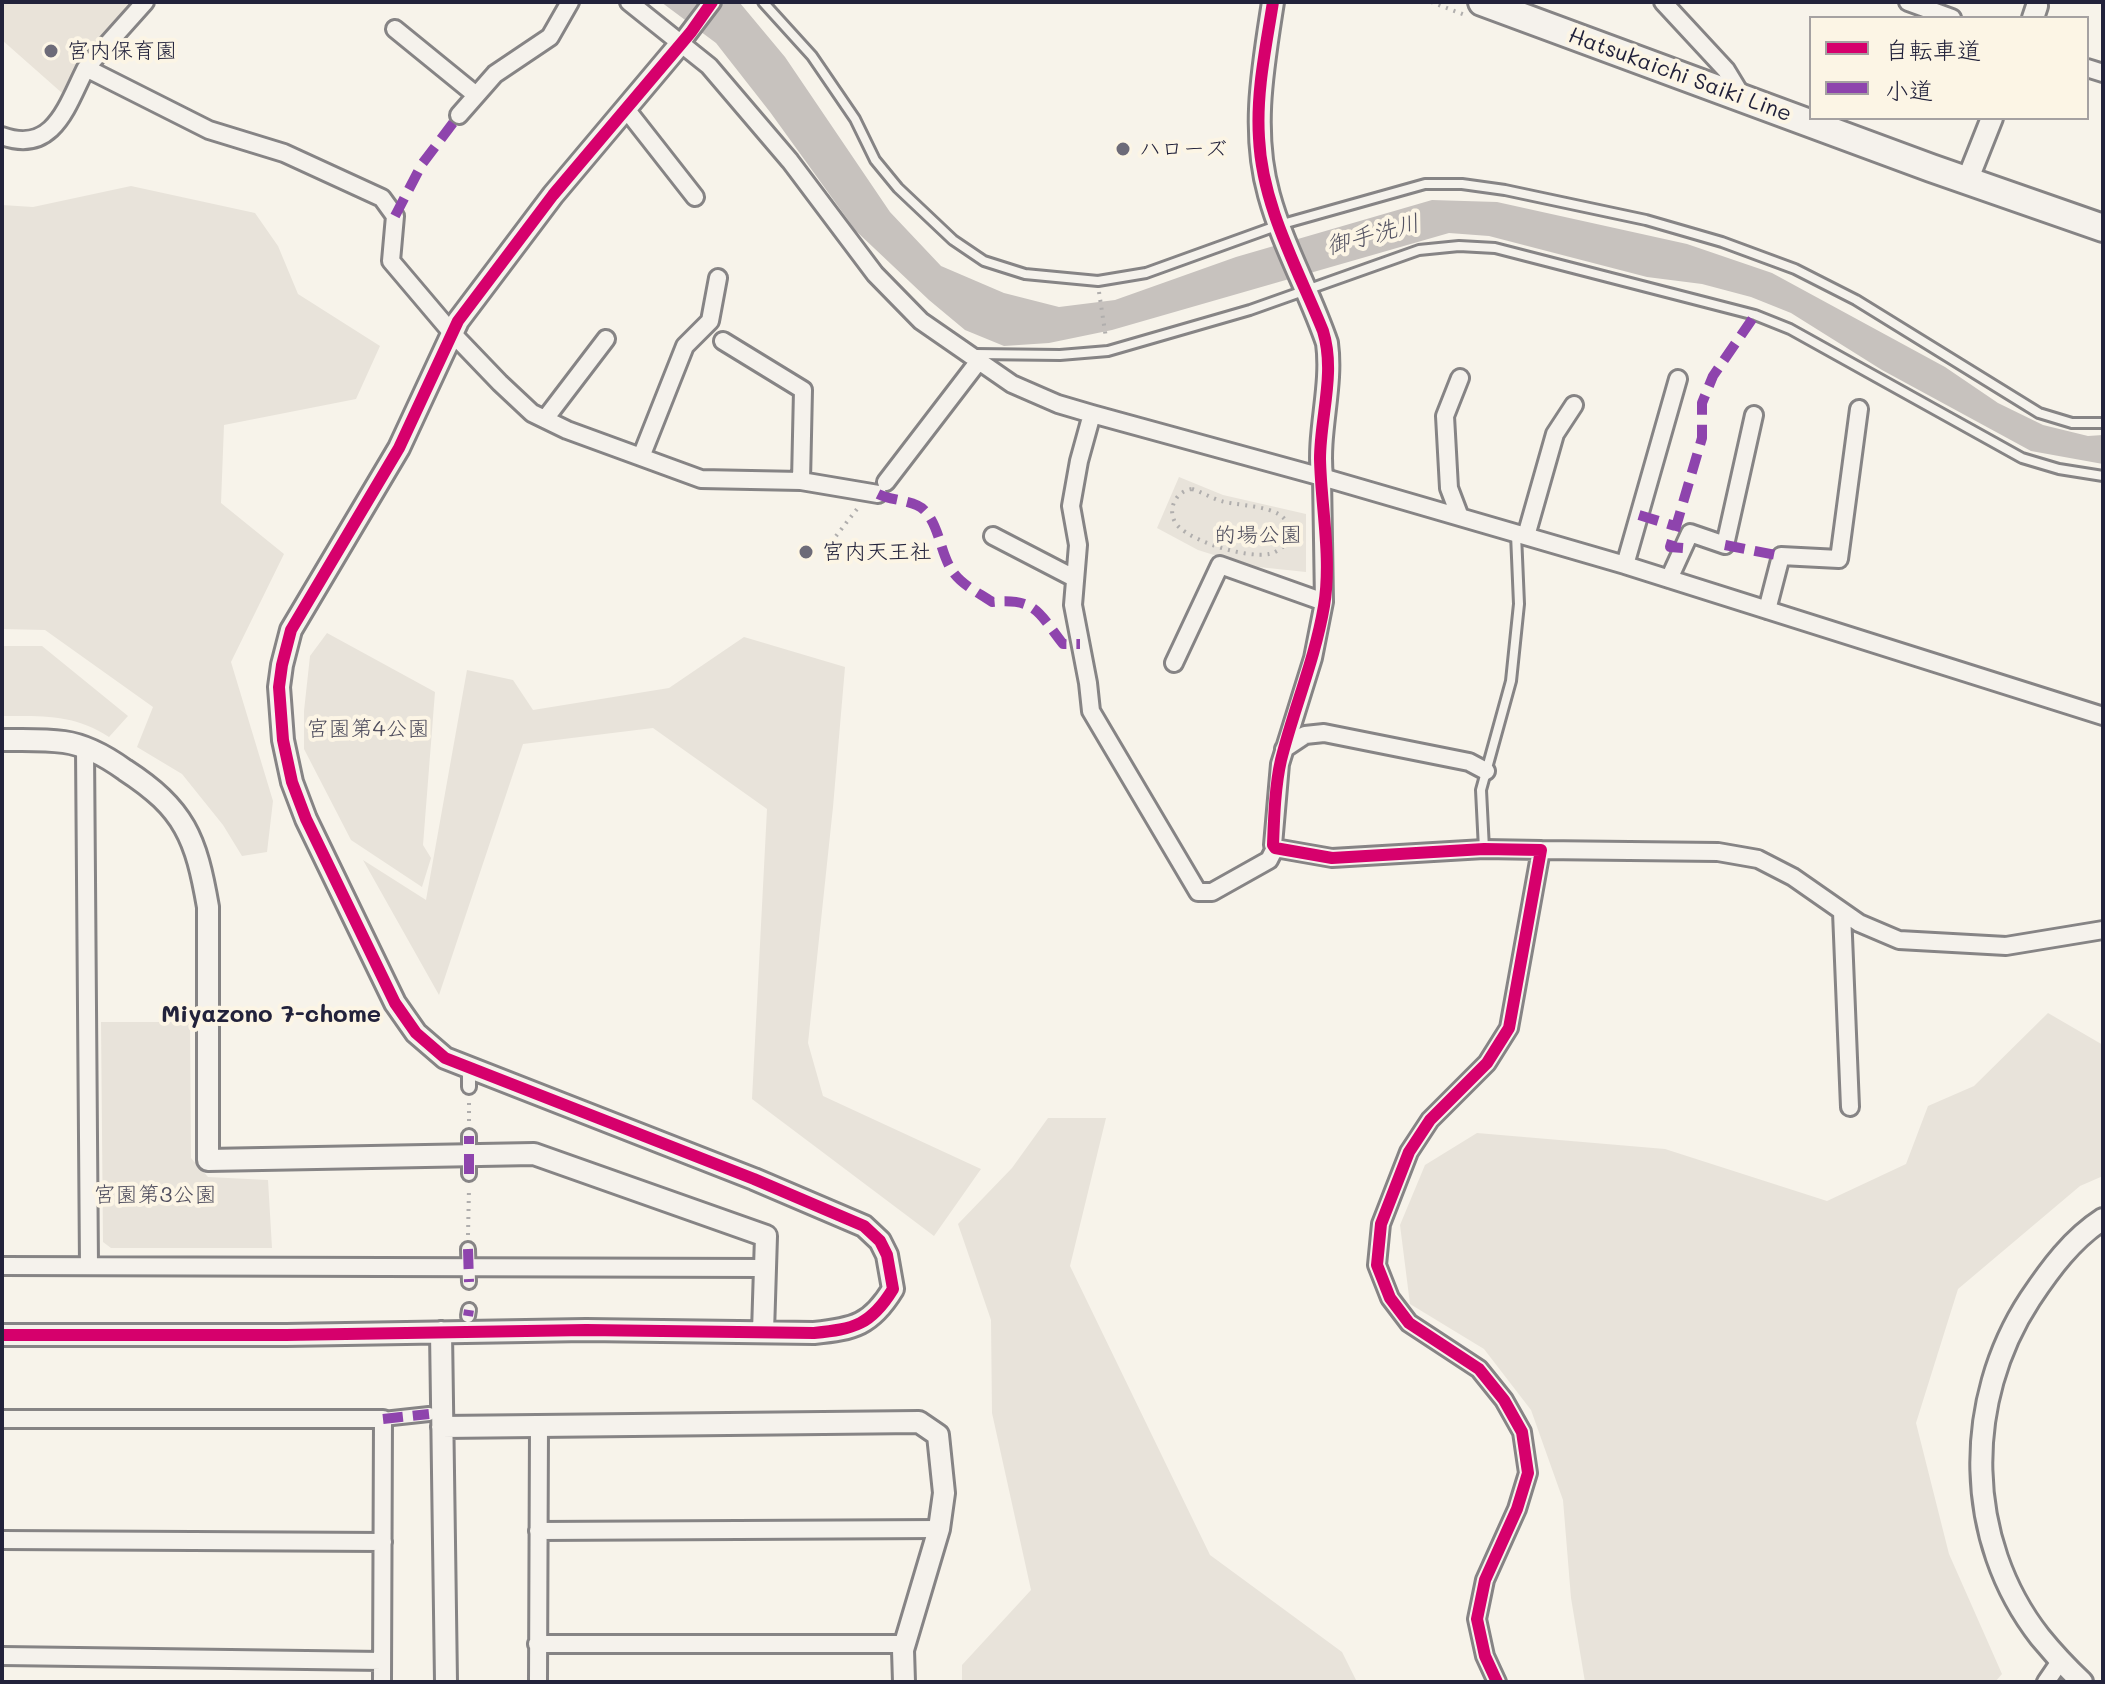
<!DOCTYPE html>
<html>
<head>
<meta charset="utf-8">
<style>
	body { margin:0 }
	#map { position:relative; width:2105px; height:1684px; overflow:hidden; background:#f7f3ea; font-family:Mali,"Klee One",sans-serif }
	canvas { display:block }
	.frame { position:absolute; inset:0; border:4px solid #22223b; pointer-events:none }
	.legend { position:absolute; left:1809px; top:16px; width:280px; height:104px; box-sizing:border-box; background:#fcf5e5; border:2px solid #a5a1a1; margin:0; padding:10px 14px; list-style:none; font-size:24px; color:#22223b }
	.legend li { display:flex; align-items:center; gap:16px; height:40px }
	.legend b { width:40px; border:2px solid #a5a1a1 }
</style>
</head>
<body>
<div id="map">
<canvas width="2105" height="1684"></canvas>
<div class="frame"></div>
<ul class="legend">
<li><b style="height:10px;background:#d6006c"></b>自転車道</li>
<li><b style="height:10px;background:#8e44ad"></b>小道</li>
</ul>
</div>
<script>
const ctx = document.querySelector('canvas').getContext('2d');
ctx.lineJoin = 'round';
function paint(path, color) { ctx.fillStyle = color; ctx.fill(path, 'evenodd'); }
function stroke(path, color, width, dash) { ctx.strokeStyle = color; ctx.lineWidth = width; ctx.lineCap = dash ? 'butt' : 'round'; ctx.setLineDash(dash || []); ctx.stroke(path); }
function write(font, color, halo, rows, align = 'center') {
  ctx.font = font + ' Mali,"Klee One",sans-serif'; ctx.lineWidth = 8; ctx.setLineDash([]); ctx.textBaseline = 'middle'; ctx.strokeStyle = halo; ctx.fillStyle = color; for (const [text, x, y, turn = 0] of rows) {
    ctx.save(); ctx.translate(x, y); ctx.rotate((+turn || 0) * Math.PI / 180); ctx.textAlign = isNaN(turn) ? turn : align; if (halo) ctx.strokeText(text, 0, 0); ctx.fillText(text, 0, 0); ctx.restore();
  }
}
const built = new Path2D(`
	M2 2H134L78 62 62 93 2 40Z`);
const green = new Path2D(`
	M131 186 255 213 278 246 298 294 380 346 356 399 224 425 221 503 284 554 231 662 273 801 267 852 242 856 223 825 182 774 137 747 153 707 45 630 2 629V205L33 207Z
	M1179 477 1223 495 1306 514V572L1249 566 1198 550 1157 528Z
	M327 633 435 692 423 845 431 858 422 887 351 840 304 749V711L310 656Z
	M744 637 845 667 833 807 808 1043 823 1096 981 1169 934 1236 752 1099 767 809 653 728 523 744 439 995 363 860 426 900 467 670 513 680 533 710 669 688Z
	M2 646H42L128 716 109 737C74 714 43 716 2 716Z
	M2048 1013 2103 1045V1176L2080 1186 1958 1289 1916 1423 1949 1554 2002 1674 1995 1682H1585L1571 1598 1563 1500 1531 1410 1484 1349 1410 1304 1400 1225 1425 1165 1477 1133 1665 1149 1827 1201 1906 1164 1928 1106 1974 1086Z
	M101 1022H190L191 1158 208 1177 268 1180 272 1248H111L103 1242Z
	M1048 1118H1106L1070 1266 1210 1555 1342 1652 1357 1682H962V1665L1031 1590 992 1413 991 1320 958 1224 1012 1168Z`);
const water = new Path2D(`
	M661 2 740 3 785 57 890 212 941 266 1004 293 1059 307 1115 300 1236 257 1432 200 1497 202 1687 244 1772 273 1945 367 1998 403 2043 425 2088 436 2103 435V464L2031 451 1882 370 1791 313 1751 297 1702 284 1647 277 1489 236 1449 233 1112 330 1049 343 1004 346 965 330 929 300 856 231 770 112 716 43Z`);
const path = new Path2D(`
	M1431 2 1465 15
	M1099 292 1106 338
	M1192 489C1202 492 1211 498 1221 501 1244 508 1304 503 1285 545 1280 549 1275 553 1269 554 1246 558 1196 543 1179 527 1165 514 1174 491 1192 489Z
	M836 536 857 509
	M469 1103V1122
	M468 1235 469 1188`);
const service = new Path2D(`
	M763 2 812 56 855 119 875 160 898 188 953 240 984 261 1025 274 1098 281 1146 273 1279 225 1425 184H1462L1505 190 1646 220 1722 242 1795 269 1856 300 2039 413 2072 423H2103
	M975 354 1060 355 1108 351 1250 310 1419 250 1459 246 1495 248 1755 315 1790 329 2022 458 2059 469 2103 476
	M1484 849 1481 790 1511 681 1519 604 1516 534`);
const pedestrian = new Path2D(`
	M469 1068V1087
	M469 1174V1136
	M468 1249 469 1282
	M468 1316 469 1310
	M383 1419 429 1414`);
const minor = new Path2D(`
	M145 2 86 68 209 130 284 153 382 198 395 216 391 261 452 333 500 383 532 413 567 430 701 479 801 481 878 494
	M629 2 709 66 790 161 875 274 921 321 1012 384 1058 404 1092 414 1322 477 1625 565 2103 716
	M1663 2 1726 70 1743 98
	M1908 2 1952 18
	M395 29 476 95
	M681 43 712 2
	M2087 68 2103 73
	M626 109 695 197
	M459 115 495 74 550 37 570 2
	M2 136C54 155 67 105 86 68
	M723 341 803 390 801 481
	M1092 414 1079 461 1071 506 1078 545 1073 605 1088 683 1091 711 1198 892H1212L1269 860 1275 848
	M545 419 606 339
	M641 457 685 346 710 321 718 278
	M1322 477 1324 602 1313 658 1280 764 1273 845 1275 848 1332 858 1484 849 1541 850 1509 1028 1487 1063 1430 1120 1409 1152 1381 1224 1377 1265 1390 1298 1409 1323 1479 1369 1504 1400 1522 1432 1528 1473 1517 1509 1485 1580 1477 1619 1485 1656 1497 1682
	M886 482 978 362
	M1460 517 1449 488 1445 416 1460 378
	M993 536 1074 578
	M1526 536 1555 434 1574 405
	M1625 565 1678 379
	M1669 579 1690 533 1725 545 1754 415
	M1767 610 1781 556 1839 559 1859 409
	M1174 663 1220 565 1324 602
	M85 749 89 1266
	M1284 749 1305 735 1324 733 1469 762 1486 771
	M1541 850 1718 852 1758 859 1793 877 1859 923 1899 940 2006 946 2103 930
	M1842 912 1850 1107
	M2 1266 765 1268
	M2 1419H383L382 1682
	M538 1531 939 1529
	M2 1540 383 1542
	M537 1644H905
	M2 1656 382 1661
	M538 1682 539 1426
	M2046 1682 2061 1660`);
const tertiary = new Path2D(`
	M1273 2C1263 67 1251 131 1269 195 1283 246 1310 293 1327 343 1333 387 1317 432 1322 477
	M2033 18 2037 6
	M1967 181 1992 118
	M2 740C23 740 43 739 64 742 86 745 107 757 125 770 185 809 196 838 208 907V1160L534 1154 766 1236 763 1332
	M441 1332 446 1682
	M2 1335H286L586 1330 814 1333C854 1329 871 1325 893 1289L887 1255 880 1241 864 1226 754 1179 445 1058 416 1033 395 1003 306 819 292 782 283 740 279 687 282 665 291 630 399 448 458 321 553 195 681 43
	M442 1427 919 1422 938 1435 944 1493 939 1529 903 1650 904 1682
	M2082 1682C2067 1668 2053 1653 2040 1637 1964 1540 1963 1401 2030 1299 2050 1269 2072 1239 2103 1219`);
const primary = new Path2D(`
	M1482 2 1931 168 2103 228`);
const quiet = new Path2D(`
	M395 216 422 164 459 115
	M878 494C892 501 914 500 924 510 940 526 940 554 953 572 962 585 979 593 992 602 1036 598 1038 612 1063 644H1080
	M1639 515 1675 526
	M1725 545 1781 556
	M1683 548 1670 547 1702 438V403L1713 376 1755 315
	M469 1174V1136
	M468 1249 469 1282
	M468 1316 469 1310
	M383 1419 429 1414`);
const cycleway = new Path2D(`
	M1273 2C1266 47 1256 92 1259 138 1262 206 1298 269 1323 331 1336 373 1320 417 1320 459 1321 507 1332 558 1324 606 1315 659 1294 708 1281 760 1275 786 1274 818 1273 845L1275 848 1332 858 1484 849 1541 850 1509 1028 1487 1063 1430 1120 1409 1152 1381 1224 1377 1265 1390 1298 1409 1323 1479 1369 1504 1400 1522 1432 1528 1473 1517 1509 1485 1580 1477 1619 1485 1656 1497 1682
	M2 1335H286L586 1330 814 1333C854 1329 871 1325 893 1289L887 1255 880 1241 864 1226 754 1179 445 1058 416 1033 395 1003 306 819 292 782 283 740 279 687 282 665 291 630 399 448 458 321 553 195 691 32 712 2`);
const markers = [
	[51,51,8,"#6d6b78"],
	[1123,149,8,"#6d6b78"],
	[806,552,8,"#6d6b78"]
];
const poiNames = [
	["宮内保育園",67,51],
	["ハローズ",1139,149],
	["宮内天王社",822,552]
];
const streetNames = [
	["Hatsukaichi Saiki Line",1680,75,20]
];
const parkNames = [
	["的場公園",1258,535],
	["宮園第4公園",368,729],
	["宮園第3公園",155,1195]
];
const waterNames = [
	["御手洗川",1373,235,-15]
];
const neighbourhoodNames = [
	["Miyazono 7-chome",271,1015]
];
paint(built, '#e9e3d9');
paint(green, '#e8e3da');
paint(water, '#c7c2be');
stroke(service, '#868485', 14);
stroke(pedestrian, '#868485', 18);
stroke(minor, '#868485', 22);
stroke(tertiary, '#868485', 26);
stroke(primary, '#868485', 32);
stroke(path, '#b0aead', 4, [2, 6]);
stroke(service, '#f5f2ec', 8);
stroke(pedestrian, '#f5f2ec', 12);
stroke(minor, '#f5f2ec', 16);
stroke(tertiary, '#f5f2ec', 20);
stroke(primary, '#f5f2ec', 26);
stroke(quiet, '#8e44ad', 10, [20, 10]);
stroke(cycleway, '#d6006c', 12);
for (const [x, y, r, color] of markers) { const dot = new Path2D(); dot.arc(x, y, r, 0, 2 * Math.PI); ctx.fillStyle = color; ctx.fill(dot); stroke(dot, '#fcf5e5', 3); }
write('22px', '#22223b', '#fcf5e5', poiNames, 'left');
write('22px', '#22223b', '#fcf5e5', streetNames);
write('22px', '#504f5f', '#fcf5e5', parkNames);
write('italic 24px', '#545362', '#fcf5e5', waterNames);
write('bold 24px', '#22223b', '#fcf5e5', neighbourhoodNames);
</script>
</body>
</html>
